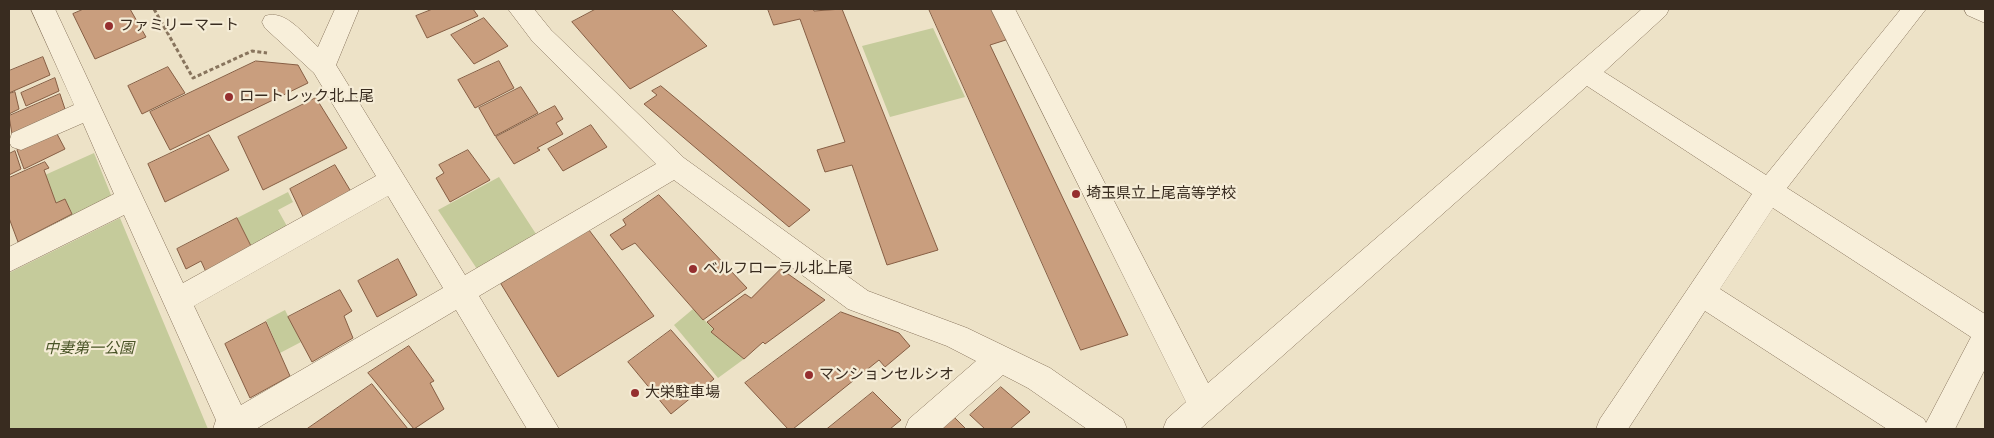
<!DOCTYPE html>
<html>
<head>
<meta charset="utf-8">
<style>
	body { margin:0 }
	#map { position:relative; width:1994px; height:438px; overflow:hidden; background:#ede2c7; font-family:Merriweather,serif }
	canvas { display:block }
	.frame { position:absolute; inset:0; border:10px solid #392c20; pointer-events:none }
</style>
</head>
<body>
<div id="map">
<canvas width="1994" height="438"></canvas>
<div class="frame"></div>
</div>
<script>
const ctx = document.querySelector('canvas').getContext('2d');
ctx.lineJoin = 'round';
function paint(path, color) { ctx.fillStyle = color; ctx.fill(path, 'evenodd'); }
function stroke(path, color, width, dash) { ctx.strokeStyle = color; ctx.lineWidth = width; ctx.lineCap = dash ? 'butt' : 'round'; ctx.setLineDash(dash || []); ctx.stroke(path); }
function write(font, color, halo, rows, align = 'center') {
  ctx.font = font + ' Merriweather,"Noto Sans JP",serif'; ctx.lineWidth = 4.5; ctx.setLineDash([]); ctx.textBaseline = 'middle'; ctx.strokeStyle = halo; ctx.fillStyle = color; for (const [text, x, y, turn = 0] of rows) {
    ctx.save(); ctx.translate(x, y); ctx.rotate((+turn || 0) * Math.PI / 180); ctx.textAlign = isNaN(turn) ? turn : align; if (halo) ctx.strokeText(text, 0, 0); ctx.fillText(text, 0, 0); ctx.restore();
  }
}
const green = new Path2D(`
	M933 28 965 97 890 117 862 46Z
	M94 153 111 195 103 204 62 225 61 220 72 213 65 199 56 203 45 175Z
	M499 177 536 234 477 269 438 210Z
	M288 192 293 202 278 210 288 228 252 248 237 218Z
	M120 218 208 429H9V273Z
	M693 309 744 359 718 378 674 325Z
	M285 310 301 342 280 353 266 320Z`);
const building = new Path2D(`
	M84 9H130L146 37 95 59 73 14Z
	M433 9H473L478 16 427 38 416 16Z
	M596 9H671L707 46 630 89 572 22Z
	M768 9H813L814 11 842 9 938 250 887 265 852 165 825 172 817 150 845 142 800 19 774 25Z
	M929 9H997L1012 38 990 45 1128 335 1081 350Z
	M484 18 508 46 474 64 451 35Z
	M43 57 50 75 9 93V71Z
	M256 61 298 65 308 83 170 150 150 112Z
	M499 61 514 88 475 108 458 80Z
	M168 67 185 93 142 114 128 86Z
	M55 78 59 91 26 106 21 93Z
	M661 86 810 210 789 227 644 104 657 95 652 91Z
	M521 87 538 113 495 136 479 108Z
	M15 92 19 109 9 114V94Z
	M60 94 65 109 12 134 9 116Z
	M316 98 347 148 263 190 238 137Z
	M555 106 563 119 556 123 563 134 537 148 540 150 514 164 496 137Z
	M591 125 607 147 563 171 548 149Z
	M56 132 65 149 24 169 17 150Z
	M209 135 229 170 165 202 148 164Z
	M468 150 490 180 450 202 436 178 444 173 439 165Z
	M15 151 21 169 9 175V154Z
	M45 162 49 168 44 170 56 203 65 199 72 214 18 242 9 218V178Z
	M335 165 353 195 305 221 290 189Z
	M659 195 747 288 703 320 635 243 622 250 610 235 626 225 623 220Z
	M237 218 252 248 206 272 201 261 186 269 177 249Z
	M589 230 654 316 558 377 501 284Z
	M398 259 417 295 377 317 358 281Z
	M781 269 825 300 765 344 763 342 744 359 711 332 714 329 707 322 745 294 751 298Z
	M340 290 352 311 344 316 353 338 312 362 288 317Z
	M841 312 899 333 910 346 885 367 879 360 793 429H788L745 383Z
	M266 322 290 376 250 398 225 344Z
	M671 330 714 379 671 414 628 362Z
	M409 346 434 381 430 383 444 409 414 429 368 373Z
	M372 384 408 429H307Z
	M1001 387 1030 412 1010 429H985L970 415Z
	M873 392 901 420 890 429H827Z
	M953 416 966 429H938Z`);
const path = new Path2D(`
	M154 9 193 78 252 51 267 53`);
const minor = new Path2D(`
	M31 9H55L183 283 376 176 314 73 265 28 262 22 265 16C286 9 304 35 318 47L335 9H359L336 65 465 275 656 164 533 42 508 9H534L551 30 684 158 868 291 967 328 1050 368 1123 419 1127 429H1087L1028 388 1003 375 942 429H905L909 419 976 361 947 346 848 309 674 180 479 296 559 429H527L456 310 256 429H213L216 420 124 215 9 272V247L114 194 83 123 21 150 12 147 9 142 12 133 74 105ZM388 196 443 288 241 405 194 306Z
	M991 9H1015L1208 383 1642 9H1669L1666 15 1604 72 1766 175 1901 9H1926L1787 188 1985 314V369L1955 429H1887L1705 311 1628 429H1596L1600 419 1752 194 1587 86 1200 429H1163L1167 419 1186 402ZM1773 208 1971 337 1926 423 1924 419 1720 289Z
	M1964 9H1985V23L1967 15Z`);
const markers = [
	[109,26,5,"#952f2f"],
	[229,97,5,"#952f2f"],
	[1076,194,5,"#952f2f"],
	[693,269,5,"#952f2f"],
	[809,375,5,"#952f2f"],
	[635,393,5,"#952f2f"]
];
const poiNames = [
	["ファミリーマート",119,26],
	["ロートレック北上尾",239,97],
	["埼玉県立上尾高等学校",1086,194],
	["ベルフローラル北上尾",703,269],
	["マンションセルシオ",819,375],
	["大栄駐車場",645,393]
];
const parkNames = [
	["中妻第一公園",89,349]
];
paint(green, '#c5cb9b');
paint(building, '#c99e7e');
stroke(building, '#865e44', 1);
stroke(minor, '#88745d', 1);
stroke(path, '#88745d', 3, [4, 2.5]);
paint(minor, '#f8efda');
for (const [x, y, r, color] of markers) { const dot = new Path2D(); dot.arc(x, y, r, 0, 2 * Math.PI); ctx.fillStyle = color; ctx.fill(dot); stroke(dot, '#f5ecd6', 2); }
write('15px', '#392c20', '#f5ecd6', poiNames, 'left');
write('italic 15px', '#495427', '#f5ecd6', parkNames);
</script>
</body>
</html>
